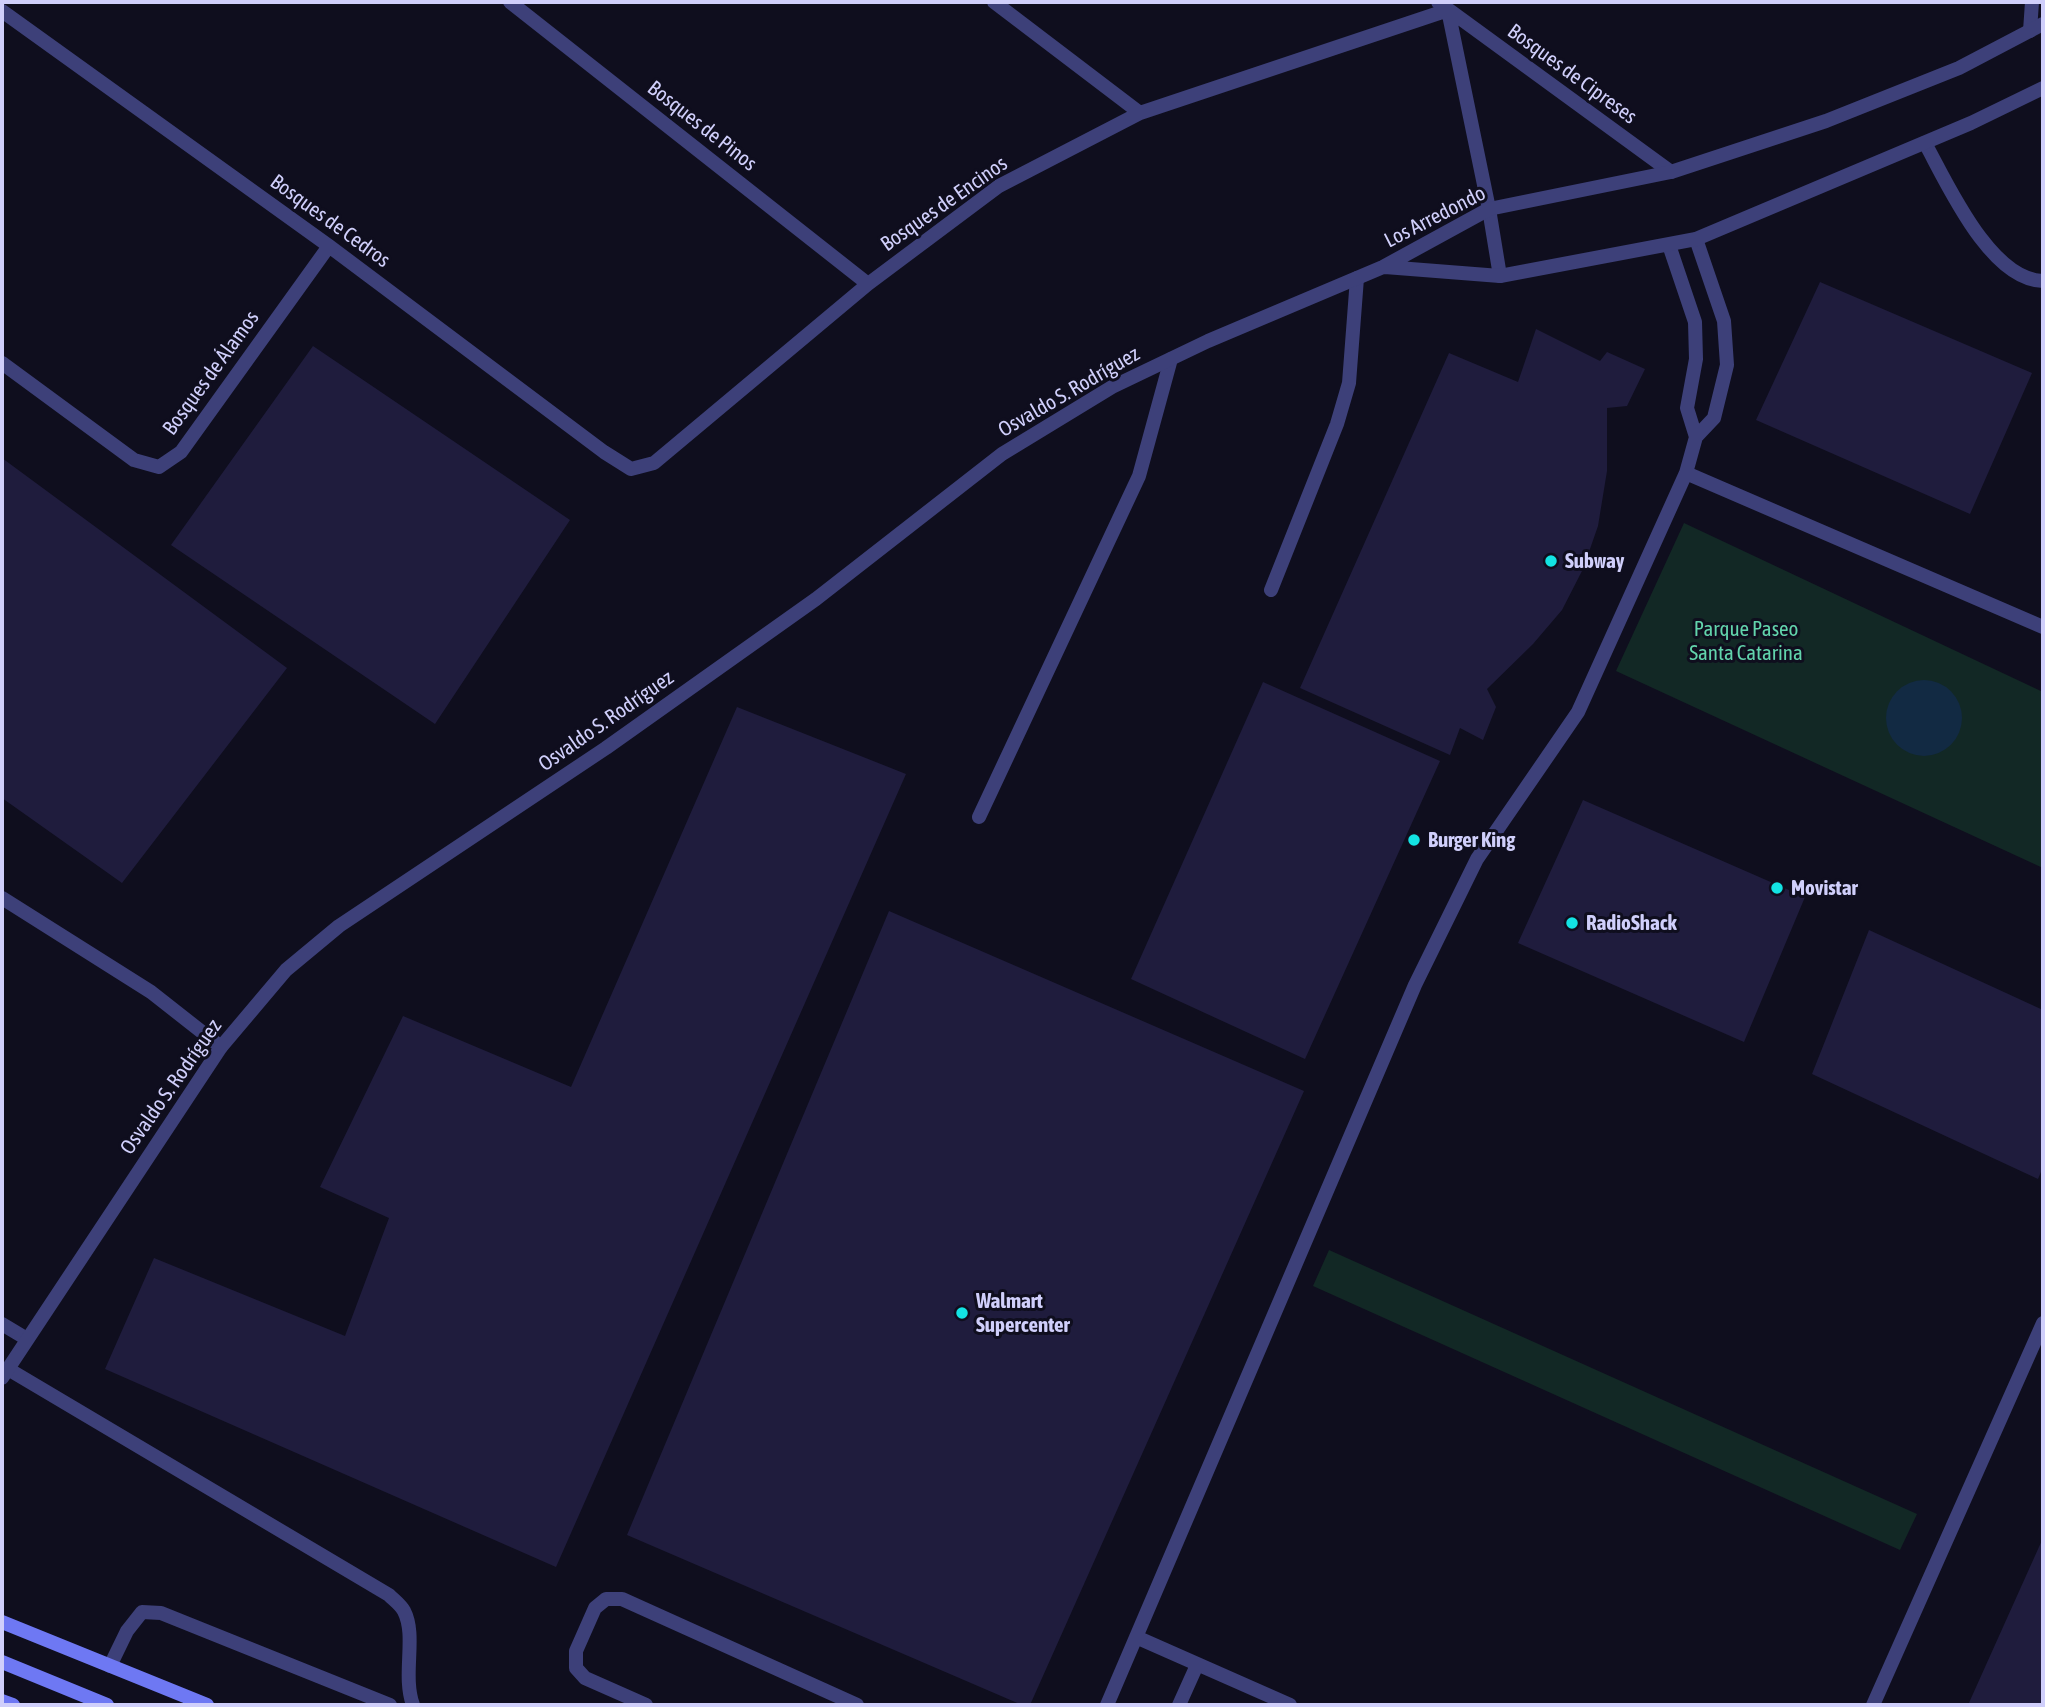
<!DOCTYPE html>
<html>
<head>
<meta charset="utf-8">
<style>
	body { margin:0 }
	#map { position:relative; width:2045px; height:1707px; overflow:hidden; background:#0f0e1e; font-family:"Asap Condensed",sans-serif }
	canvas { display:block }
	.frame { position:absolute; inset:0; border:4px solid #d0cffb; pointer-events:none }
</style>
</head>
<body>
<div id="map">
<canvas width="2045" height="1707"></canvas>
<div class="frame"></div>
</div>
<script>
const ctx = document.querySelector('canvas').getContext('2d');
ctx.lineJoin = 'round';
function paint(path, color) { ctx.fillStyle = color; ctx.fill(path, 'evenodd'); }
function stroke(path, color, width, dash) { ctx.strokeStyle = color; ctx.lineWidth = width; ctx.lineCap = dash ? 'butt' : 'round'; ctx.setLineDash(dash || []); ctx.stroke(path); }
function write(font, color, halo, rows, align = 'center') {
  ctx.font = font + ' "Asap Condensed",sans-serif'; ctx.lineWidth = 6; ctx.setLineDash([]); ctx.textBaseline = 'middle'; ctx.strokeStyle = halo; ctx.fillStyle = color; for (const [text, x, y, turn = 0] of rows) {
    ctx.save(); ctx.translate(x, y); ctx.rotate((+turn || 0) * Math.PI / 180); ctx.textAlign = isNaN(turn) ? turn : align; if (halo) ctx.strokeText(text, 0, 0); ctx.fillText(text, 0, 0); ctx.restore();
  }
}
const green = new Path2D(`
	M1684 523 2043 692V868L1616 671Z
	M1329 1250 1917 1514 1900 1550 1313 1286Z`);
const water = new Path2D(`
	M1886 718a38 38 0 1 1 76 0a38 38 0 1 1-76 0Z`);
const building = new Path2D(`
	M1820 282 2032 373 1970 514 1756 420Z
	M1536 329 1600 361 1607 352 1645 369 1627 406 1607 408V471L1598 526 1583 569 1562 610 1533 644 1487 689 1496 707 1483 740 1460 728 1450 755 1300 688 1449 353 1518 382Z
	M313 346 570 520 435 724 171 545Z
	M2 458 287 668 122 883 2 798Z
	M1263 682 1440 761 1305 1059 1131 979Z
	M737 707 906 774 556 1567 105 1369 154 1258 345 1336 389 1218 320 1187 403 1016 571 1087Z
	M1583 800 1805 897 1744 1042 1518 943Z
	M889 911 1304 1091 1030 1705H1022L627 1535Z
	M1869 930 2043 1010V1167L2038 1179 1812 1074Z
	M2043 1538V1705H1968Z`);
const service = new Path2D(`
	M2030 31 2032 2
	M1925 143C1947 183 1990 280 2043 281
	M1669 245 1695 322 1696 359 1687 408 1696 437
	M1686 473 2043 627
	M1271 590 1337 424 1349 383 1357 278
	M979 817 1139 476 1171 359
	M2 898 151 992 221 1047
	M2 1324 27 1339
	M8 1369 389 1595C394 1600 401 1605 404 1611 417 1636 402 1675 413 1705
	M1136 1637 1290 1705
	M110 1666 127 1631 142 1612 161 1613 390 1705
	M646 1705 585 1678 576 1668V1651L595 1608 606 1599H622L857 1705
	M1107 1705 1415 985 1477 859 1578 712 1686 473 1696 437 1714 418 1727 365 1724 321 1696 239
	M1179 1705 1197 1665
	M1873 1705 2043 1323`);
const minor = new Path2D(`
	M510 2 868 284
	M994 2 1140 113
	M1438 2 1671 172
	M1448 10 1489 209 1500 276
	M2 11 329 246 604 452 631 469 654 463 868 284 999 186 1140 113 1448 10
	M2 363 134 460 159 467 181 452 329 246`);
const tertiary = new Path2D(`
	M1385 267 1500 276 1696 239 1971 123 2043 88
	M2 1378 221 1047 286 970 339 926 606 748 816 599 1002 454 1112 387 1208 341 1383 267 1489 209 1671 172 1826 121 1959 68 2043 24`);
const secondary = new Path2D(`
	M2 1622 207 1705
	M2 1662 107 1705
	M2 1701 13 1705`);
const markers = [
	[1551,561,7,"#13e3e3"],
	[1414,840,7,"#13e3e3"],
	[1777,888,7,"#13e3e3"],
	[1572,923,7,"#13e3e3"],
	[962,1313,7,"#13e3e3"]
];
const streetNames = [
	["Bosques de Cipreses",1572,74,36],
	["Bosques de Pinos",702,126,38],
	["Bosques de Encinos",944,204,-35],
	["Los Arredondo",1435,217,-27],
	["Bosques de Cedros",330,221,36],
	["Bosques de Álamos",211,373,-54],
	["Osvaldo S. Rodríguez",1069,392,-30],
	["Osvaldo S. Rodríguez",606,721,-35],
	["Osvaldo S. Rodríguez",171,1087,-55]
];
const poiNames = [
	["Subway",1565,561],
	["Burger King",1428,840],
	["Movistar",1791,888],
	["RadioShack",1586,923],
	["Walmart",976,1301],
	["Supercenter",976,1325]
];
const parkNames = [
	["Parque Paseo",1746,629],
	["Santa Catarina",1746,653]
];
paint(green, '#122825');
paint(water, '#122a43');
paint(building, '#1f1c3d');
stroke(service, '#3d4079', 14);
stroke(minor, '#3d4079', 14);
stroke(tertiary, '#3d4079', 14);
stroke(secondary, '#6e78f3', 14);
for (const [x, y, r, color] of markers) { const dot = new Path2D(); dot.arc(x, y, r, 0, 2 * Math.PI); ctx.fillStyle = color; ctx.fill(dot); stroke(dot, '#0f0e1e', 2.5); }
write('21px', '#d0cffb', '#0f0e1e', streetNames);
write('bold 21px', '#d0cffb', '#0f0e1e', poiNames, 'left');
write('21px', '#62d4ac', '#0f0e1e', parkNames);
</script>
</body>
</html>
